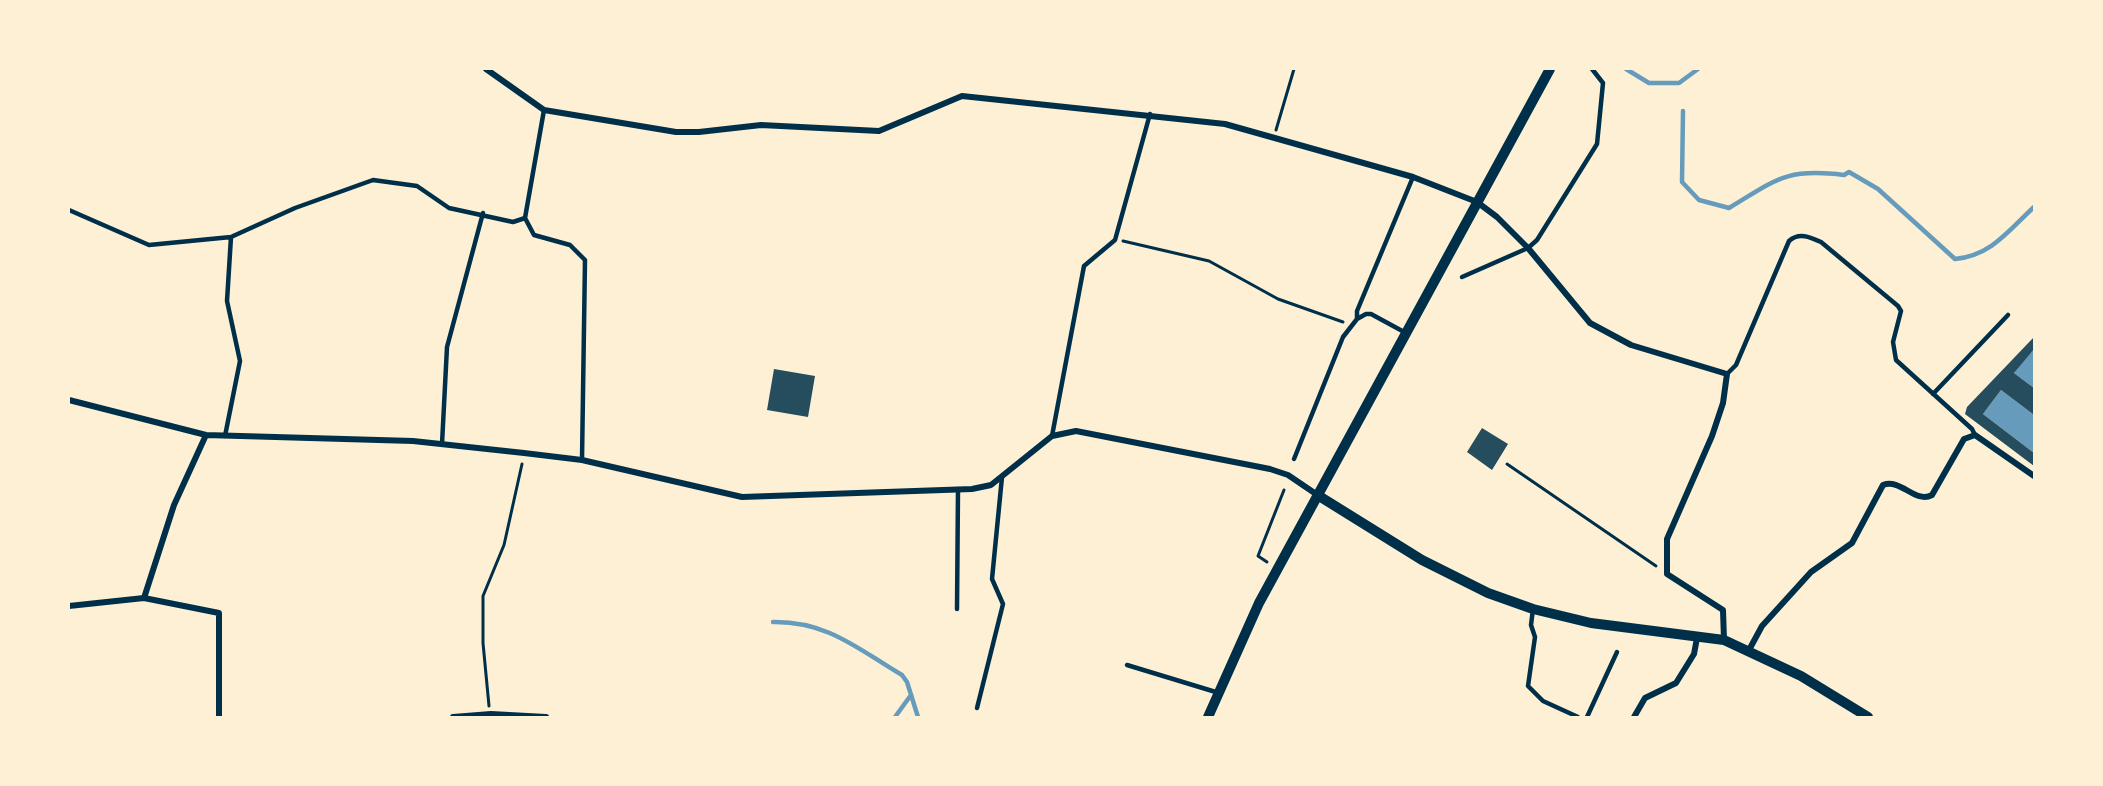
<!DOCTYPE html>
<html>
<head>
<meta charset="utf-8">
<style>
	body { margin:0 }
	#map { position:relative; width:2103px; height:786px; overflow:hidden; background:#fdf0d5; font-family:Helvetica,sans-serif }
	canvas { display:block }
	.frame { position:absolute; inset:0; border:70px solid #fdf0d5; pointer-events:none }
</style>
</head>
<body>
<div id="map">
<canvas width="2103" height="786"></canvas>
<div class="frame"></div>
</div>
<script>
const ctx = document.querySelector('canvas').getContext('2d');
ctx.lineJoin = 'round';
function paint(path, color) { ctx.fillStyle = color; ctx.fill(path, 'evenodd'); }
function stroke(path, color, width, dash) { ctx.strokeStyle = color; ctx.lineWidth = width; ctx.lineCap = dash ? 'butt' : 'round'; ctx.setLineDash(dash || []); ctx.stroke(path); }
const water = new Path2D(`
	M2032 348 2034 349V388L2014 373Z
	M2001 390 2034 415V453L1983 414Z`);
const stream = new Path2D(`
	M1626 69 1649 83H1679L1698 69
	M1683 111 1682 182 1699 200 1729 208C1777 179 1786 168 1844 175L1849 172 1878 189 1955 259C1992 255 2008 231 2034 207
	M773 622C827 621 858 649 902 675L907 682 918 717
	M895 717 911 695`);
const building = new Path2D(`
	M2034 337V349L2014 373 2034 388V415L2001 390 1983 414 2034 453V466L1965 414 1967 407Z
	M774 369 815 376 808 417 767 410Z
	M1482 428 1508 444 1492 470 1467 452Z`);
const path = new Path2D(`
	M1276 130 1294 69
	M1123 241 1209 261 1278 299 1343 322
	M1507 464 1656 566
	M1267 562 1258 556 1284 490
	M489 706 483 643V596L504 545 522 464`);
const service = new Path2D(`
	M544 110 525 218 534 235 570 245 585 260 582 460
	M69 210 149 245 231 237 295 208 373 180 417 186 449 208 513 222 525 218
	M1462 277 1528 248 1537 240 1597 144 1603 83 1592 69
	M1357 319V311L1413 177
	M1727 374 1736 365 1789 241C1799 232 1810 237 1821 242L1898 306 1901 311 1893 342 1896 360 1972 429 1975 435
	M1933 394 2008 315
	M225 436 240 361 227 301 231 237
	M1052 436 1084 266 1115 240 1150 114
	M442 444 447 347 483 213
	M1294 459 1343 337 1357 319 1366 314H1371L1406 333
	M957 609 958 489
	M1533 609 1531 625 1535 637 1528 686 1543 701 1578 717
	M1127 665 1219 693
	M977 708 1003 604 992 579 1002 477
	M1587 717 1617 652`);
const minor = new Path2D(`
	M486 69 544 110 676 132H699L761 125 879 131 962 96 1225 124 1413 177 1477 202 1497 217 1528 248 1590 323 1631 345 1727 374 1723 403 1712 436 1667 539V574L1723 610 1724 640
	M69 400 206 435 413 441 524 453 582 460 742 497 972 489 991 485 1052 436 1076 431 1270 469 1288 475 1319 496
	M144 598 174 505 206 435
	M69 606 144 598 219 613V717
	M1749 650 1762 626 1811 572 1852 543 1883 485C1901 478 1915 504 1932 495L1964 439 1975 435 2034 476
	M453 717 491 714 546 717
	M1634 717 1645 698 1676 683 1694 654 1697 638`);
const tertiary = new Path2D(`
	M1319 496 1422 560 1488 593 1533 609 1591 623 1724 640 1801 676 1868 717
	M1208 717 1259 603 1550 69`);
paint(water, '#669bbc');
stroke(stream, '#669bbc', 4.5);
paint(building, '#264d5e');
stroke(path, '#003049', 3);
stroke(service, '#003049', 4.5);
stroke(minor, '#003049', 6);
stroke(tertiary, '#003049', 10);
</script>
</body>
</html>
